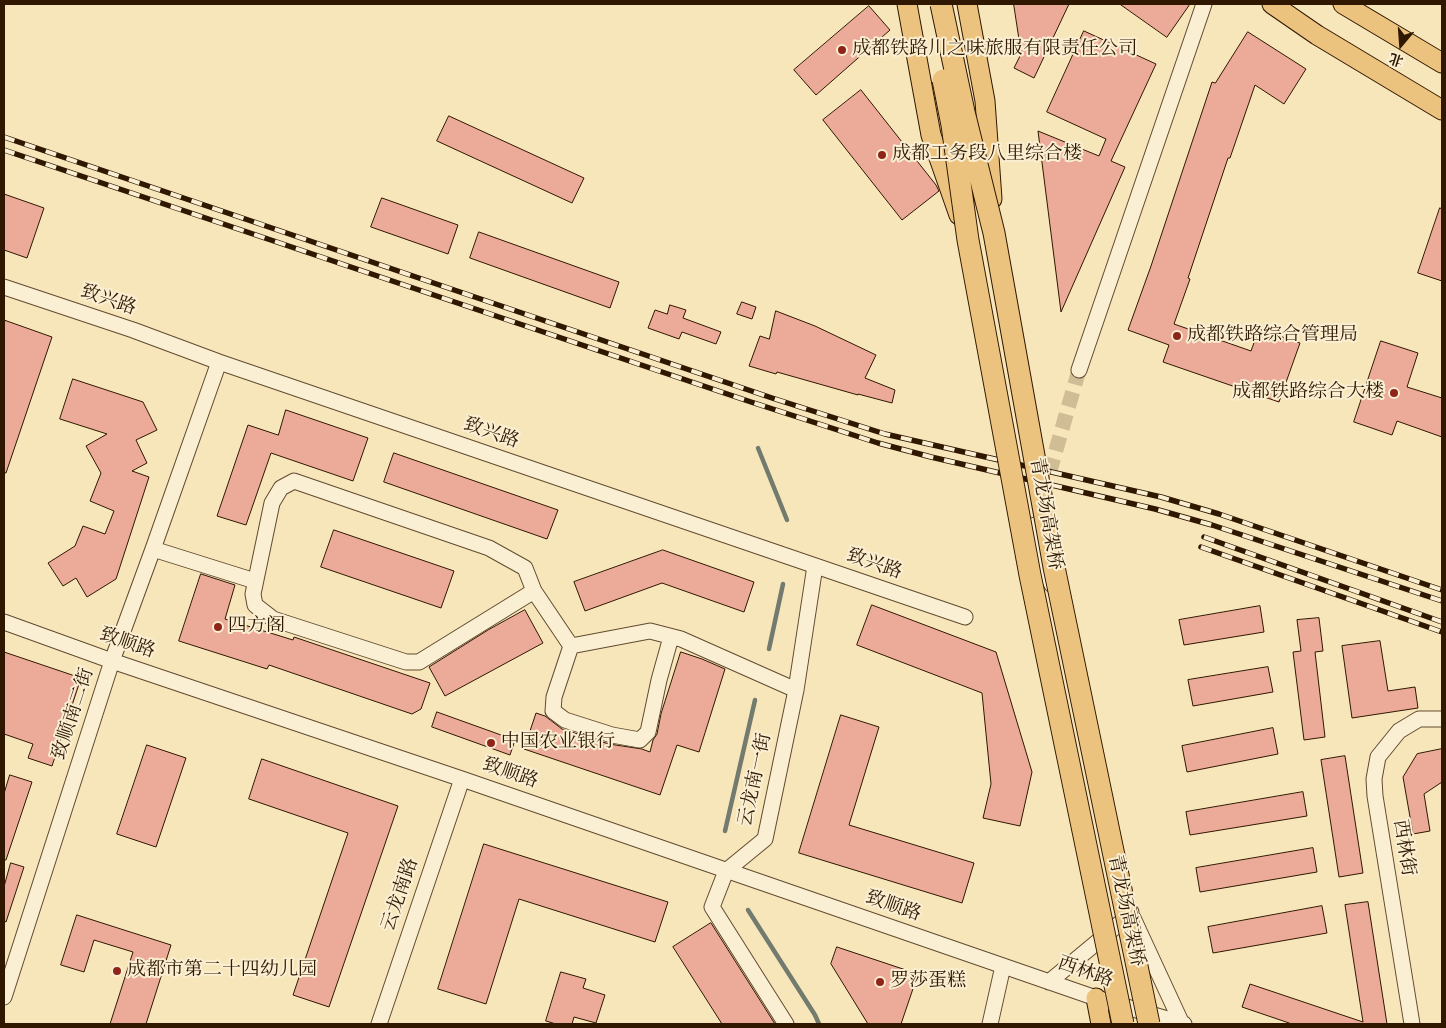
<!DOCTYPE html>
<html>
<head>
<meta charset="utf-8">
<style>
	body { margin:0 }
	#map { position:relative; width:1446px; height:1028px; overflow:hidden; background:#f8e6bb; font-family:"IM FELL Double Pica","Noto Serif SC",serif }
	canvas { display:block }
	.frame { position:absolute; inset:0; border:5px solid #2f1700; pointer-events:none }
	.north { position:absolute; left:1376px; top:20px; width:50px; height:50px; -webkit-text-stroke:4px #faefd3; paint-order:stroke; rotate:198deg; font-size:14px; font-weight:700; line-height:20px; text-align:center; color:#2f1700 }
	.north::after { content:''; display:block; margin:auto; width:18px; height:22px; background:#2f1700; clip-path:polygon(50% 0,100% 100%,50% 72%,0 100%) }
</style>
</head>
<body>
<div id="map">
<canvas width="1446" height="1028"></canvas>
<div class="frame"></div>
<div class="north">北</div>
</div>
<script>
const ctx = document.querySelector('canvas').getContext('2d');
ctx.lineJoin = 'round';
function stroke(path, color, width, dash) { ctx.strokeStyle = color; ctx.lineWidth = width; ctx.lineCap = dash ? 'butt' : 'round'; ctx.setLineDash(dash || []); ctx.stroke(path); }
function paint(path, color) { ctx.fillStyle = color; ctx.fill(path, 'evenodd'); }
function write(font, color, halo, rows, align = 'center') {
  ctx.font = font + ' "IM FELL Double Pica","Noto Serif SC",serif'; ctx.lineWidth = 4; ctx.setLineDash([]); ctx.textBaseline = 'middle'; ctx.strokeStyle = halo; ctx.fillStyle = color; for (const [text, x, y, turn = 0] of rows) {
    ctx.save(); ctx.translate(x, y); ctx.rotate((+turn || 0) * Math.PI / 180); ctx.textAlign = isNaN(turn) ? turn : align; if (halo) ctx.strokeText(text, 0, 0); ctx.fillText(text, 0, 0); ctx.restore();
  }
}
const stream = new Path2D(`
	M758 448 787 520
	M769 649 783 584
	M725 831 755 700
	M748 910 815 1015 819 1024`);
const building = new Path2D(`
	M1014 4H1069L1034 78 1014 68 1021 54Z
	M1120 4H1190L1167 37Z
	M869 6 890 30 816 95 794 70Z
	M1084 31 1156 64 1111 161 1125 167 1061 312 1038 131 1099 156 1106 139 1047 112Z
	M1248 32 1306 69 1284 104 1255 85 1230 158H1228L1188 278 1190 279 1174 324 1251 351 1259 329 1300 343 1279 402 1163 362 1169 345 1128 330 1151 266 1212 82 1215 83Z
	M861 90 936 185 939 191 902 220 823 120Z
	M449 116 584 178 572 203 437 141Z
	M4 194 44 208 27 258 4 250Z
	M382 198 458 225 448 254 371 227Z
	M1440 208 1442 209V281L1418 273Z
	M479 232 619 282 610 308 470 258Z
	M742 302 756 307 752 319 737 314Z
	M670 305 686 310 683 318 721 332 716 344 682 332 679 339 648 328 655 310 667 314Z
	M776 311 815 326 876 355 865 378 895 390 892 403 858 394V395L777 372 776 374 749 366 760 336 769 339Z
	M4 320 52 337 6 473H4Z
	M1381 341 1418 353 1407 387 1442 398V437L1397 421 1392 435 1354 422Z
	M73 379 143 402 157 430 136 440 147 463 132 471 149 477 116 579 87 597 76 578 63 586 48 563 75 546 83 526 105 534 114 511 90 501 101 473 86 446 107 434 60 419Z
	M286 410 368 438 353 481 271 453 246 525 217 516 248 425 278 435Z
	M394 453 558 510 547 539 384 482Z
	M334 530 454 571 441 608 321 567Z
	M663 550 754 582 744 612 662 583 585 611 574 582Z
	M201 574 235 585 225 619 293 640 294 637 430 683 421 709 412 714 269 665 267 669 179 641Z
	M872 605 996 652 1032 772 1020 826 983 818 991 784 982 693 857 645Z
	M1260 606 1264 632 1184 645 1179 620Z
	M525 610 543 643 445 696 429 667 488 630Z
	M1319 618 1323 651 1315 652 1325 737 1304 740 1293 652 1301 651 1297 620Z
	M1380 641 1388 691 1415 687 1418 708 1352 718 1342 646Z
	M4 652 81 678 52 766 28 758 33 744 4 734Z
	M681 652 702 659 725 669 699 752 677 745 660 795 524 749 536 713 545 716 562 729 609 744 642 749 650 752 653 740 657 734 661 714Z
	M1268 667 1273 692 1193 706 1188 680Z
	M437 712 515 740 510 755 432 727Z
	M841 715 879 727 849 825 974 863 962 903 799 853Z
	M1273 728 1278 754 1187 772 1182 746Z
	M147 745 186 758 156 847 117 834Z
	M1442 749V782L1424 794 1430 831 1413 834 1403 777 1417 754Z
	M1345 756 1363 873 1339 877 1321 760Z
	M262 759 398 806 329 1007 293 995 348 833 249 799Z
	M10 775 32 782 6 860H4V794Z
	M1303 792 1307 816 1190 835 1186 812Z
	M484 844 668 902 655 942 519 899 486 1004 438 989Z
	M1313 848 1317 872 1200 892 1196 868Z
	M11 863 24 867 6 922 4 921V887Z
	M1368 902 1387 1024H1292L1242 1007 1250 984 1363 1022 1345 905Z
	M1322 906 1327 933 1213 953 1208 927Z
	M77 915 171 945 146 1024H110L133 952 94 940 84 972 61 965Z
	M711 923 775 1024H722L673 947Z
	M837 947 918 974 901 1024H868L831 964Z
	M561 972 586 979 583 988 605 995 596 1023 574 1017 572 1024H556L546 1021Z`);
const minorTunnel = new Path2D(`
	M1043 495 1079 370`);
const minor = new Path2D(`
	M4 287 133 330 219 362 965 617
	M1079 370 1204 4
	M1035 525 1038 557 1052 585
	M153 549 255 581
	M534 591 419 662H406L273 619 255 605 253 594 272 503 281 488 294 481 489 548 525 568 534 591 571 646 650 631 681 639 796 690
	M4 622 112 661 462 779 1096 998 1184 1024
	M571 646 554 697 553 711 565 720 612 735 640 740 648 732 659 680 671 637
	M1133 918 1182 1024
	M1049 982 1131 914V912
	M4 997 112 661 153 549 219 362
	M379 1024 462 779
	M786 1024 712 907 726 871 765 839 796 690 815 566
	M990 1024 1003 966
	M1412 1024 1375 796 1374 779 1378 757 1399 731 1419 719H1442`);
const major = new Path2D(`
	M907 4 931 135 959 215
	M967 4 985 101 992 199
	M1272 4 1317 35 1442 110
	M1343 4 1442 63
	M1096 998 1101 1024`);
const rail = new Path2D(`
	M4 137 772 398 885 434 1161 497 1219 514 1442 590
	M4 150 751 402 878 443 931 457 1155 509 1212 525 1442 601
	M1204 537 1442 622
	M1201 547 1442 632`);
const highwayBridge = new Path2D(`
	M941 4 964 112 994 233 1054 567 1149 1024
	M943 80 952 125 968 240 1030 575 1123 1024`);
const markers = [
	[842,50,5,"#8f2418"],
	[882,155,5,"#8f2418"],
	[1177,336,5,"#8f2418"],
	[1394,393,5,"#8f2418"],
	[218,627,5,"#8f2418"],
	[491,743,5,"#8f2418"],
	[117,971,5,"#8f2418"],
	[880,982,5,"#8f2418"]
];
const poiNames = [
	["成都铁路川之味旅服有限责任公司",852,50],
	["成都工务段八里综合楼",892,155],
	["成都铁路综合管理局",1187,336],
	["成都铁路综合大楼",1384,393,"right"],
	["四方阁",228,627],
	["中国农业银行",501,743],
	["成都市第二十四幼儿园",127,971],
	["罗莎蛋糕",890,982]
];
const streetNames = [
	["致兴路",108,301,19],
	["致兴路",491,434,19],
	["青龙场高架桥",1045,514,80],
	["致兴路",874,565,19],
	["致顺路",127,644,19],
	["致顺南二街",74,714,-72],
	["致顺路",510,774,19],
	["云龙南一街",756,780,-78],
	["西林街",1403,848,81],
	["云龙南路",401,895,-71],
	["致顺路",893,907,19],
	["青龙场高架桥",1125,911,78],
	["西林路",1085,973,19]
];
stroke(stream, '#727b6d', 4.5);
paint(building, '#ecaa99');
stroke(building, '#2f1700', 1);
stroke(minorTunnel, '#d0bd96', 15, [15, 8]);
stroke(minor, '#614b2f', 17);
stroke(major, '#2f1700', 21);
stroke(minor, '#faefd3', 15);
stroke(major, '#ecc37e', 19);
stroke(rail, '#2f1700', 5.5);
stroke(rail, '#faefd3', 4, [11]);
stroke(highwayBridge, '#2f1700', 23, []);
stroke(highwayBridge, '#ecc37e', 21);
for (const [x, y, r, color] of markers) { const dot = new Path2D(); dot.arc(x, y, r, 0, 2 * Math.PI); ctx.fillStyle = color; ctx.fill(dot); stroke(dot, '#faefd3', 2); }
write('19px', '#2f1700', '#faefd3', poiNames, 'left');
write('19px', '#2f1700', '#faefd3', streetNames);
</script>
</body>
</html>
